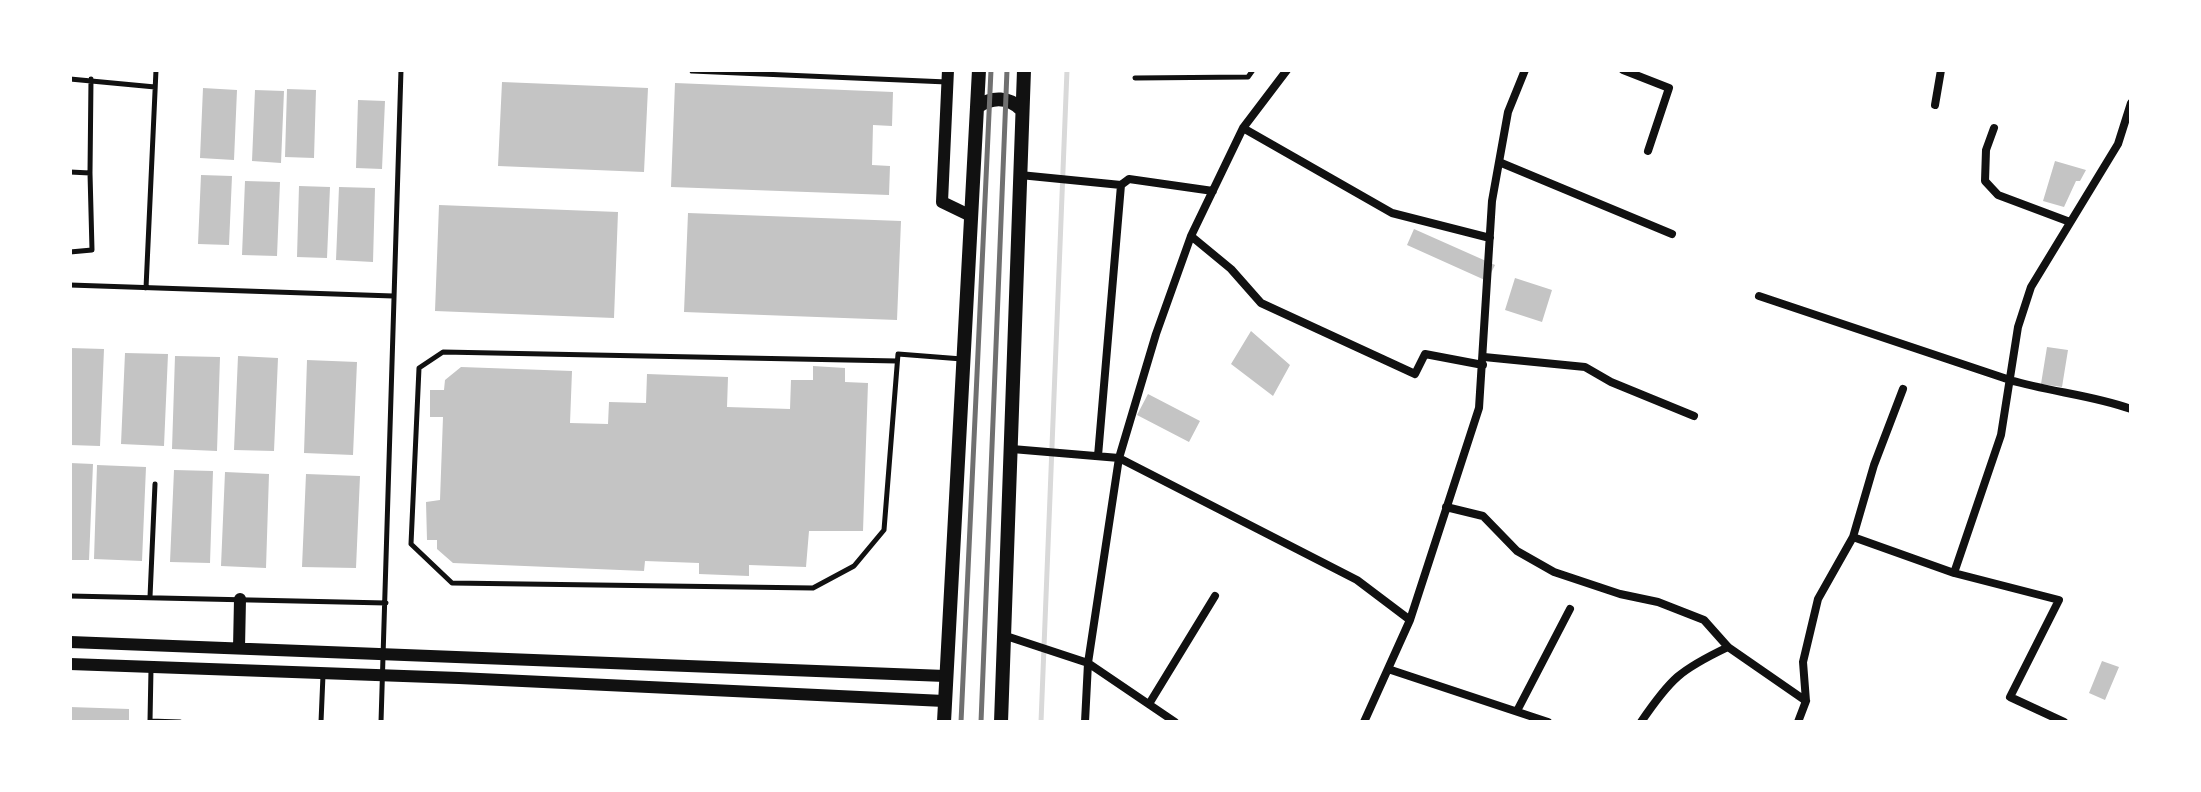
<!DOCTYPE html>
<html>
<head>
<meta charset="utf-8">
<style>
	body { margin:0 }
	#map { position:relative; width:2201px; height:792px; overflow:hidden; background:#fff; font-family:Mulish,sans-serif }
	canvas { display:block }
	.frame { position:absolute; inset:0; border:72px solid #fff; pointer-events:none }
</style>
</head>
<body>
<div id="map">
<canvas width="2201" height="792"></canvas>
<div class="frame"></div>
</div>
<script>
const ctx = document.querySelector('canvas').getContext('2d');
ctx.lineJoin = 'round';
function stroke(path, color, width, dash) { ctx.strokeStyle = color; ctx.lineWidth = width; ctx.lineCap = dash ? 'butt' : 'round'; ctx.setLineDash(dash || []); ctx.stroke(path); }
function paint(path, color) { ctx.fillStyle = color; ctx.fill(path, 'evenodd'); }
const stream = new Path2D(`
	M1041 722 1067 70`);
const building = new Path2D(`
	M502 82 648 88 644 172 498 166Z
	M675 83 893 92 892 126 873 125 872 165 890 166 889 195 671 187Z
	M203 88 237 90 234 160 200 158Z
	M287 89 316 90 314 158 285 157Z
	M255 90 284 91 281 163 252 161Z
	M358 100 385 101 382 169 356 168Z
	M2055 161 2086 170 2080 181H2076L2064 207 2043 201Z
	M201 175 232 176 229 245 198 244Z
	M245 181 280 182 277 256 242 255Z
	M299 186 330 187 327 258 297 257Z
	M339 187 375 188 373 262 336 260Z
	M439 205 618 212 614 318 435 311Z
	M688 213 901 221 897 320 684 312Z
	M1414 229 1495 265 1487 281 1407 245Z
	M1515 278 1552 290 1542 322 1505 310Z
	M1251 331 1290 365 1273 396 1231 364Z
	M2047 347 2068 350 2062 387 2041 384Z
	M70 348 104 349 100 446 70 445Z
	M125 353 168 354 164 446 121 444Z
	M175 356 220 357 217 451 172 449Z
	M238 356 278 358 274 451 234 450Z
	M307 360 357 362 353 455 304 453Z
	M813 366 845 368V382L868 383 863 531H809L806 567 749 565V576L699 574V563L645 561 644 571 453 563 437 549V540H427L426 502 440 500 443 417H430V390H444L445 380 461 367 572 371 570 423 608 424 609 402 646 403 647 374 728 377 727 407 790 409 791 380H813Z
	M1148 394 1200 421 1189 442 1137 415Z
	M70 463 93 464 89 560H70Z
	M97 465 146 467 142 561 94 559Z
	M174 470 213 471 210 563 170 562Z
	M225 472 269 474 266 568 221 566Z
	M306 474 360 476 356 568 302 567Z
	M2102 661 2119 667 2105 700 2089 693Z
	M70 707 129 709V722H70Z`);
const service = new Path2D(`
	M692 71 947 82
	M1135 78 1248 77 1253 70
	M70 79 155 87
	M70 172 90 173 91 79
	M70 252 92 250 90 173
	M70 285 393 296
	M146 288 156 70
	M897 361 443 352 419 368 411 544 452 583 813 588 854 566 884 530 898 354 962 359
	M70 596 386 603
	M150 597 155 484
	M151 669 150 721 180 722
	M321 722 323 675
	M381 722 401 70`);
const minor = new Path2D(`
	M1623 70 1669 88 1648 151
	M1935 105 1941 70
	M1243 128 1392 213 1490 238
	M1994 128 1986 150 1985 181 1998 195 2070 222
	M1499 162 1672 234
	M1020 175 1121 185 1098 456
	M1121 185 1129 179 1213 191
	M1191 236 1231 269 1261 303 1415 374 1425 354 1483 365
	M1759 296 2010 380C2050 392 2092 395 2131 409
	M1484 357 1585 367 1611 382 1694 416
	M1012 449 1119 458 1357 580 1410 620
	M1446 507 1483 516 1517 551 1554 572 1620 594 1658 602 1704 620 1728 647 1806 701
	M1853 537 1954 573 2059 600 2010 697 2064 722
	M1954 573 2001 435 2018 327 2031 287 2118 144 2131 103
	M1003 635 1088 663 1175 722
	M1388 669 1548 722
	M1149 704 1215 596
	M1518 709 1570 609
	M1085 722 1088 663 1119 458 1156 334 1191 236 1243 128 1287 70
	M1364 722 1410 620 1479 408 1492 201 1508 112 1525 70
	M1641 722C1671 678 1680 670 1728 647
	M1798 722 1806 701 1803 662 1818 599 1853 537 1874 465 1903 389`);
const tertiary = new Path2D(`
	M948 70 942 202 971 216
	M70 642 945 676
	M239 648 240 599
	M70 664 459 678 944 701`);
const secondary = new Path2D(`
	M977 107C993 96 1009 97 1022 110
	M944 722 979 70
	M1001 722 1024 70`);
const rail = new Path2D(`
	M961 722 991 70
	M981 722 1007 70`);
stroke(stream, '#d9d9d9', 5);
paint(building, '#c4c4c4');
stroke(service, '#111', 5);
stroke(minor, '#111', 8);
stroke(tertiary, '#111', 12);
stroke(secondary, '#111', 14);
stroke(rail, '#707070', 5);
</script>
</body>
</html>
